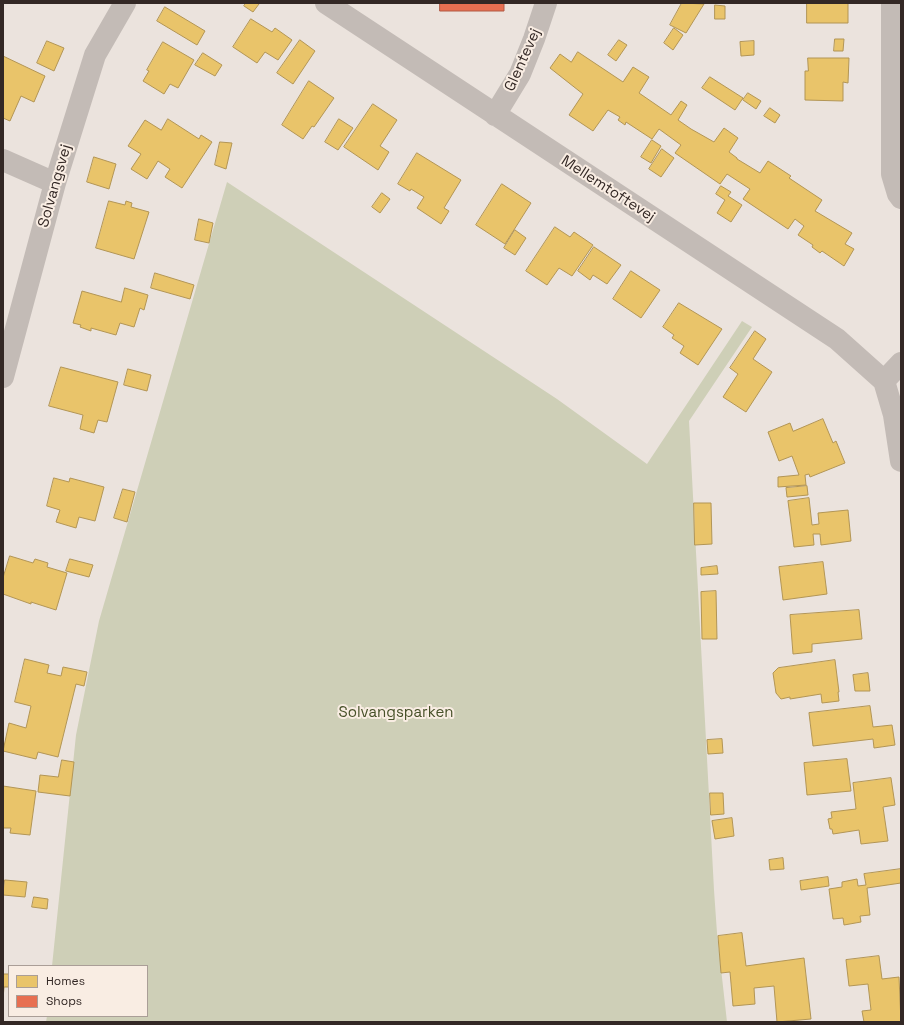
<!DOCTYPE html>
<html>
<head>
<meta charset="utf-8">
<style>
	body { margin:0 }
	#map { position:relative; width:904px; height:1025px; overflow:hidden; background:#ebe3dd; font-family:"Space Grotesk",sans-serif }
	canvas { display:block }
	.frame { position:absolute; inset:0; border:4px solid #332825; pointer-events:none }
	.legend { position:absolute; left:8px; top:965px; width:140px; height:52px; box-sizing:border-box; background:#f9ede3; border:1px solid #aa9e97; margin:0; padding:5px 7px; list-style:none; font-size:12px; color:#332825 }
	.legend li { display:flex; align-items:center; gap:8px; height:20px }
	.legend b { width:20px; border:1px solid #aa9e97 }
</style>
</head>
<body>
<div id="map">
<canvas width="904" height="1025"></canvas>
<div class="frame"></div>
<ul class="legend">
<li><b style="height:11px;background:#e9c46a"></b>Homes</li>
<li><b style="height:11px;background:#e76f51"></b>Shops</li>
</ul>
</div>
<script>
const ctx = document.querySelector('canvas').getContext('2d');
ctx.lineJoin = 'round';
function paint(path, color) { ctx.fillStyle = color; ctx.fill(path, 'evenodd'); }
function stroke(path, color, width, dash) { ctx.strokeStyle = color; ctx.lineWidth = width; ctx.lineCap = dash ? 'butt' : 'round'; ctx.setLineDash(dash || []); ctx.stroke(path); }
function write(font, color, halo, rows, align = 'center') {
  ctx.font = font + ' "Space Grotesk",sans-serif'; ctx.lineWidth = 4; ctx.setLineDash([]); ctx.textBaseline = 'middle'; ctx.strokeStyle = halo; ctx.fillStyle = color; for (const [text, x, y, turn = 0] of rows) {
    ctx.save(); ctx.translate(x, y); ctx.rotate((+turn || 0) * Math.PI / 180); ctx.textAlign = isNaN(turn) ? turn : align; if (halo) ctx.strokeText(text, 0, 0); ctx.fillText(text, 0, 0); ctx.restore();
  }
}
const green = new Path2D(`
	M227 182 557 399 647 464 742 321 752 327 689 421 714 890 717 933 727 1022H46L47 1016H147V966H52L76 735 99 621Z`);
const homes = new Path2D(`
	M246 3H257L259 4 253 12 244 6Z
	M682 3 704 4 686 33 670 25Z
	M807 3H848V23H807Z
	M715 5 725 6V19H715Z
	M165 7 205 31 197 45 157 21Z
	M251 19 272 32 275 28 292 40 278 60 265 52 257 63 233 47Z
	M674 28 683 35 673 50 664 43Z
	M835 39H844L843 51H834Z
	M300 40 315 51 293 84 277 73Z
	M619 40 627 45 616 61 608 55Z
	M47 41 64 48 54 71 37 63Z
	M754 41V55L741 56 740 42Z
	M163 42 194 60 178 88 170 84 164 94 143 81 149 71 147 70Z
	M578 52 623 82 633 67 649 77 639 93 671 115 681 101 687 105 678 120 691 129 714 142 724 128 738 138 729 152 737 158V159L760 173 768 161 791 176 789 178 822 200 815 211 852 233 845 244 854 249 844 266 822 251 820 253 812 247 813 245 798 235 804 226 795 219 788 229 743 199 750 189 727 174 720 184 675 153 681 145 659 129 652 139 626 122 625 125 618 120 620 117 608 110 593 131 569 115 583 94 550 68 560 54 571 62Z
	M203 53 222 65 215 76 195 65Z
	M3 56 45 76 34 102 21 96 10 121 3 118Z
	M808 58H849L848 83 843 82V101L805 100V71H808Z
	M710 77 743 98 735 110 702 88Z
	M309 81 334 98 314 127 312 126 303 139 282 125Z
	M748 93 761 101 756 109 743 100Z
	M373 104 397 120 380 146 389 152 378 170 344 147Z
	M770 108 780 115 775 123 764 116Z
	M168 119 199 139 201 135 212 142 182 188 165 177 170 169 158 161 147 179 131 169 141 154 128 146 145 120 161 130Z
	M339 119 353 128 338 150 325 142Z
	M652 140 661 146 651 163 641 157Z
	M220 142 232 143 226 169 215 165Z
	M662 149 674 158 661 177 649 169Z
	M417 153 461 180 444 208 449 211 441 224 417 208 424 197 411 189 410 191 398 184Z
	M94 157 116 164 109 189 87 182Z
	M502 184 531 203 505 244 476 225Z
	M721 186 731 192 728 196 742 205 731 222 717 213 725 200 716 194Z
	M382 193 390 199 380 213 372 207Z
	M109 201 125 205 126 201 132 203 131 207 149 212 134 259 96 248Z
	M199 219 213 223 209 243 195 240Z
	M555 227 570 237 574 232 593 245 572 276 559 268 547 285 526 271Z
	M515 230 526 238 515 255 504 248Z
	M594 247 621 265 607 284 593 275 590 280 578 271Z
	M631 271 660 290 641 318 613 299Z
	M155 273 194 285 190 299 151 288Z
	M125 288 148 295 144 310 140 308 134 327 120 323 116 335 91 328V331L80 327 81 325 73 323 82 291 121 302Z
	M679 303 722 329 698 365 680 353 684 346 672 338 674 335 663 327Z
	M755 331 766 339 753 359 772 372 746 412 723 397 738 374 730 368Z
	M61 367 118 382 107 422 98 420 94 433 80 429 83 415 49 406Z
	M128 369 151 375 147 391 124 385Z
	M823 419 833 443 836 441 845 463 810 477 809 474 805 475 806 485 778 487V477L799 475 792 456 779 461 768 432 790 423 793 431Z
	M54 478 69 482 70 478 104 487 95 521 79 517 76 528 56 522 60 510 47 506Z
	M807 486 808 495 787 497 786 488Z
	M123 489 135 492 127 522 114 518Z
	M809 498 812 525 819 524 818 513 848 510 851 541 821 545 820 534H813L814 545 794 547 788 501Z
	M694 503H711L712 544 695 545Z
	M10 556 33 563 35 559 48 563 47 567 67 573 56 610 31 602V604L3 594V578Z
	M70 559 93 565 89 577 66 571Z
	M823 562 827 594 783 600 779 567Z
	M717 566 718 574 701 575V568Z
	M716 591 717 639H702L701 592Z
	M859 610 862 639 812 644V652L793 654 790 615Z
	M25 659 49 665 47 673 61 676 63 667 87 672 84 686 76 684 58 757 38 752 36 759 3 751 9 723 26 728 31 706 15 702Z
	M835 660 839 692H838L839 701 822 703 821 694 790 699V697L781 699 776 693 773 673 778 668Z
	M868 673 870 691H855L853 675Z
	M870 706 873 727 892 725 895 745 874 748 873 739 813 746 809 713Z
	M722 739 723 753 708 754 707 740Z
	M847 759 851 791 807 795 804 763Z
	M62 760 74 762 70 796 38 792 40 775 58 777Z
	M891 778 895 805 883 807 888 841 861 844 859 830 833 834 832 829H830L828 819 832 818 831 812 856 809 853 783Z
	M3 786 36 791 30 835 10 833 11 828H3Z
	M710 793H723L724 814 711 815Z
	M732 818 734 836 715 839 712 821Z
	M783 858 784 869 770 870 769 860Z
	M901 869V883L867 888 870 915 860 916 861 922 844 925 843 918 833 919 829 889 842 887V882L857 879 858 886 866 885 864 874Z
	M828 877 829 886 801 890 800 881Z
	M5 880 27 882 25 897 3 895Z
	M34 897 48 899 47 909 32 907Z
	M742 933 746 966 804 958 811 1019 777 1022 774 986 754 988 755 1004 733 1006 730 972 721 973 718 936Z
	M879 956 882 979 899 977 901 1022H864L862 1011 871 1010 868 984 849 986 846 960Z
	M3 974H9V987H4L3 999Z`);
const shops = new Path2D(`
	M440 3H504V11H440Z`);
const minor = new Path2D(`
	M326 3 837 339 884 381
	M892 3V174L898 194 901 198
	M495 115 520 74 534 39 546 3
	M3 160 55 183
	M3 377 55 183 95 55 125 3
	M884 381 894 415 901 461
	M884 381 901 363`);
const streetNames = [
	["Glentevej",523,60,-66],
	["Solvangsvej",55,186,-74],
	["Mellemtoftevej",608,189,33]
];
const parkNames = [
	["Solvangsparken",396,713]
];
paint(green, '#cecfb7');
paint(homes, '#e9c46a');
stroke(homes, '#b29555', 1);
paint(shops, '#e76f51');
stroke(shops, '#b15a44', 1);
stroke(minor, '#c3bbb6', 22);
write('15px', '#332825', '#f9ede3', streetNames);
write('15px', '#475129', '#f9ede3', parkNames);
</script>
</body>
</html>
